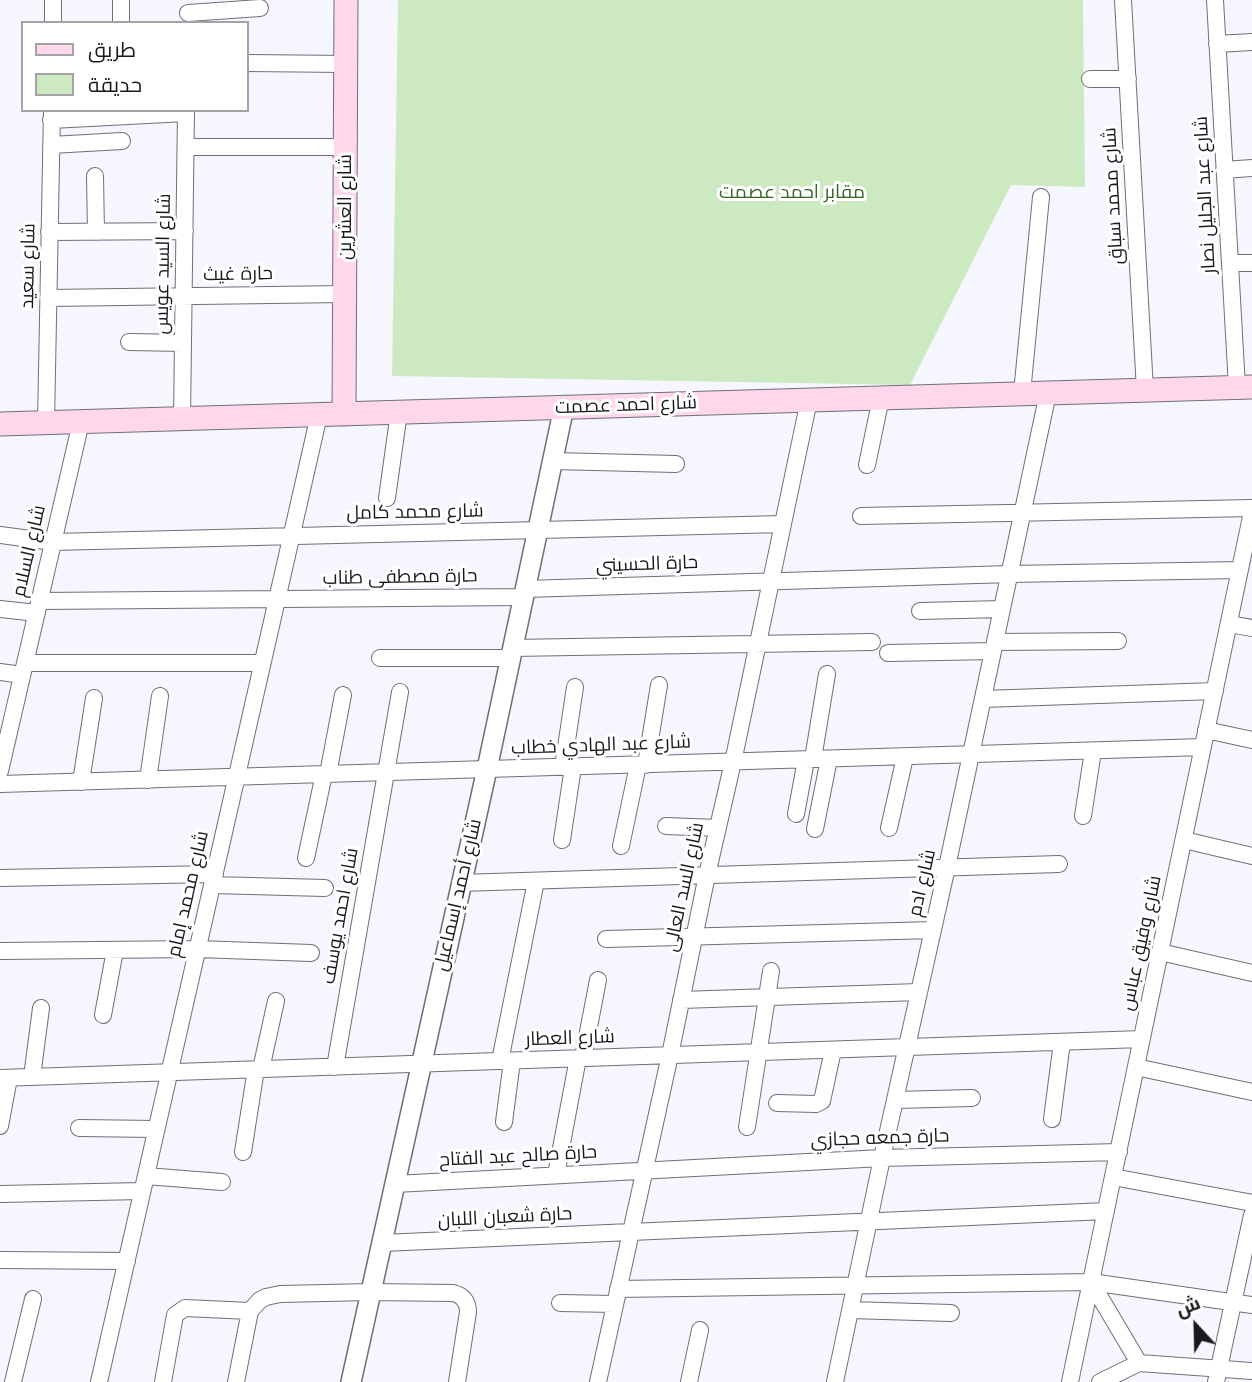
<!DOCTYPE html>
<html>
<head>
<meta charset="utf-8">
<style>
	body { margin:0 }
	#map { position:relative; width:1252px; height:1382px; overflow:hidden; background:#f5f6fe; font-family:Inter,Cairo,sans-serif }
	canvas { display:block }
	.legend { position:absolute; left:21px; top:21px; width:228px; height:91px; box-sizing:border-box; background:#fff; border:2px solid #a3a3a5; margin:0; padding:9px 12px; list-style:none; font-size:21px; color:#1a1a1e }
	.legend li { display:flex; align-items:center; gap:14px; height:35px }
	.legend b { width:35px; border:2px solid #a3a3a5 }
	.north { position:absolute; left:1161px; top:1291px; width:70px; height:70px; -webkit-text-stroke:5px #fff; paint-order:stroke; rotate:338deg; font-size:19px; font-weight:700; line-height:28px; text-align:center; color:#1a1a1e }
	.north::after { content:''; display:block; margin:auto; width:24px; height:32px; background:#1a1a1e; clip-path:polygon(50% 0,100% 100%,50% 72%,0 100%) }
</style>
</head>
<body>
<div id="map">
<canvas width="1252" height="1382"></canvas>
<ul class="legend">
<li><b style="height:9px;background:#fed7eb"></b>طريق</li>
<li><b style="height:19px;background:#cde9c2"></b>حديقة</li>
</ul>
<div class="north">ش</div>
</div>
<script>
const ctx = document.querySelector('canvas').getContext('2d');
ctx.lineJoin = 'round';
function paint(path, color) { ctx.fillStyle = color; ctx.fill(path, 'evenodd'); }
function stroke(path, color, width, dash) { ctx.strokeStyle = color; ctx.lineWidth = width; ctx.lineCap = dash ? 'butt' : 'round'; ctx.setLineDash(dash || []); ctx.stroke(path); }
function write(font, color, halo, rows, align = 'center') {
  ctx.font = font + ' Inter,Cairo,sans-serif'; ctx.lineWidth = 6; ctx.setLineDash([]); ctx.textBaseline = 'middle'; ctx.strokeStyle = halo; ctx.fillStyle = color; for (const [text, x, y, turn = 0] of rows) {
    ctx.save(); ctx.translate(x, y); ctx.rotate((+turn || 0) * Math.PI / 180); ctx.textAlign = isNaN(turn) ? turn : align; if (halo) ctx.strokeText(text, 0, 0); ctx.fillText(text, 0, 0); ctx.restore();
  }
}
const green = new Path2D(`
	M398 0H1083L1085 187 1011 185 910 385 392 376Z`);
const minor = new Path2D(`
	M1123 0 1145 390
	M1215 0 1237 387
	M188 13 260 8
	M53 23V0
	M121 23V0
	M1217 44 1252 42
	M247 63 346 64
	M1090 79H1128
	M51 120 186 113
	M51 145 122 141
	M186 147H345
	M1224 170 1252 168
	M95 176 96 232
	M49 232 185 231
	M1230 263H1252
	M48 298 345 294
	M129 342 183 343
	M1022 393 1041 197
	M182 419 186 110
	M46 423 52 110
	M553 461 676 464
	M867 465 881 398
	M387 498 399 412
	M861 516 1252 508
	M0 535 53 542 783 524
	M525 589 1010 574 1240 570
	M39 601 523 597
	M0 609 37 613
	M920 611 1002 609
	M1229 624 1252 628
	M995 642 1118 641
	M512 648 872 642
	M888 653 993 651
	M380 658H510
	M25 663H262
	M0 672 22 675
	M983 699 1215 691
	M1206 730 1252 740
	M813 759 827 674
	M646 765 659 685
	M563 767 575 687
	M0 771 81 422
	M328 774 343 695
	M148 780 160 696
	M81 782 94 698
	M0 784 1203 747
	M796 814 806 760
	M1083 816 1093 751
	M666 826 718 828
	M889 828 905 757
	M815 829 829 759
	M562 840 573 767
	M1184 840 1252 856
	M621 846 638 765
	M306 858 324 774
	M0 878 215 874
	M460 883 1059 864
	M212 885 325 888
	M606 939 933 930
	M0 951 197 949 311 953
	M1160 952 1252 973
	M681 1000 919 992
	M103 1015 115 950
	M583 1058 598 980
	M500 1061 536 881
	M335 1067 400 692
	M1136 1067 1252 1092
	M261 1069 276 1001
	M32 1077 41 1008
	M0 1078 1142 1039
	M895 1100 972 1098
	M777 1103 816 1104 822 1101 833 1050
	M1052 1119 1062 1042
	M504 1122 512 1061
	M0 1126 9 1078
	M747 1127 771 971
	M79 1128 156 1129
	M243 1152 256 1069
	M556 1175 578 1058
	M146 1176 222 1182
	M1113 1177 1252 1203
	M395 1184 882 1158 1119 1152
	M0 1194 142 1191
	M382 1243 1106 1211
	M0 1260 127 1261
	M1091 1282 1139 1363
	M618 1289 1091 1282 1252 1305
	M560 1303 615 1304
	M850 1310 951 1313
	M13 1382 33 1299
	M99 1382 319 415
	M163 1382 175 1315 185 1308 250 1311
	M236 1382 250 1311 260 1300 266 1297 280 1294 371 1292 453 1293C463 1295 468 1302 468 1312L457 1382
	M598 1382 670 1055 707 875 733 762 809 400
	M689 1382 700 1330
	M835 1382 882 1158 947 867 1048 393
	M1070 1382 1252 512
	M1100 1382 1139 1363 1252 1371
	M1216 1382 1252 1215`);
const tertiary = new Path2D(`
	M351 1382 487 769 564 407`);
const secondary = new Path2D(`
	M344 414 346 0
	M0 424 1252 387`);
const parkNames = [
	["مقابر احمد عصمت",792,192]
];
const streetNames = [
	["شارع عبد الجليل نصار",1205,195,-93],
	["شارع محمد سباق",1113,196,-93],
	["شارع العشرين",345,207,-90],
	["شارع السيد عويس",163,264,-89],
	["شارع سعيد",28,266,-89],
	["حارة غيث",238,274,-1],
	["شارع احمد عصمت",626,405,-2],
	["شارع محمد كامل",415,512,-1],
	["شارع السلام",29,551,-77],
	["حارة الحسيني",647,564,-2],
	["حارة مصطفى طناب",400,577,-1],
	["شارع عبد الهادي خطاب",601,745,-2],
	["شارع ادم",922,883,-77],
	["شارع السد العالى",684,887,-78],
	["شارع محمد إمام",188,894,-77],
	["شارع أحمد إسماعيل",458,895,-77],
	["شارع احمد يوسف",340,916,-80],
	["شارع وفيق عباس",1141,943,-78],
	["شارع العطار",570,1038,-2],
	["حارة جمعه حجازي",880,1138,-2],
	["حارة صالح عبد الفتاح",518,1156,-3],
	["حارة شعبان اللبان",505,1217,-3]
];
paint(green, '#cde9c2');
stroke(minor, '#6f6f78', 18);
stroke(tertiary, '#6f6f78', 22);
stroke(secondary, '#6f6f78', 25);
stroke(minor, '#fff', 16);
stroke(tertiary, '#fff', 19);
stroke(secondary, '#fed7eb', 23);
write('19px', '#386524', '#fff', parkNames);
write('19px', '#1a1a1e', '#fff', streetNames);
</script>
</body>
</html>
